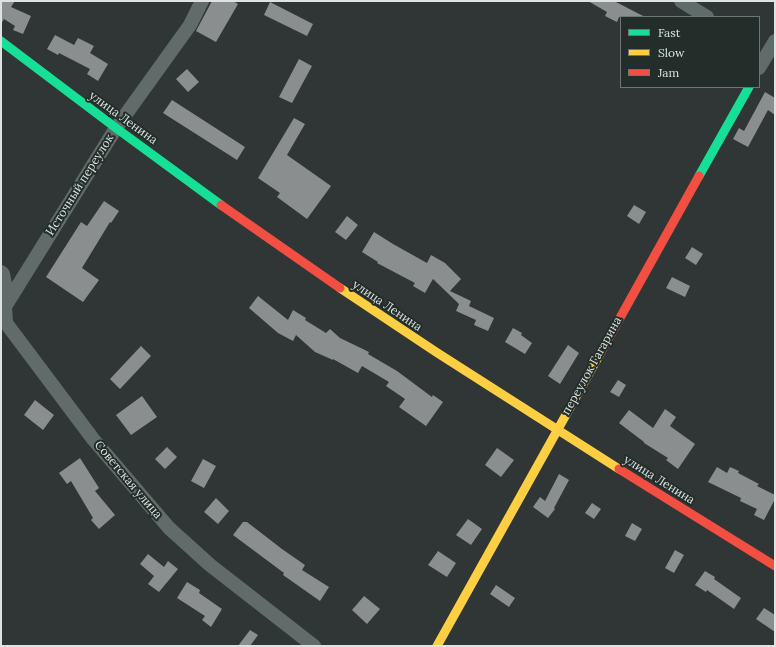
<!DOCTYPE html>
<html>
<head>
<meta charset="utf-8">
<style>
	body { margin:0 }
	#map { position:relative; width:776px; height:647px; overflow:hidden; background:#303535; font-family:Lora,serif }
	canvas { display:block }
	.frame { position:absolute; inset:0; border:2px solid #dce3e1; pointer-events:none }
	.legend { position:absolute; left:620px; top:16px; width:140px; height:72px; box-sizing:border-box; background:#232e2b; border:1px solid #6d7674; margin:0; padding:5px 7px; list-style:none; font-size:12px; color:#dce3e1 }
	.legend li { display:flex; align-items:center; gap:8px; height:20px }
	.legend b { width:20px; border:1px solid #6d7674 }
</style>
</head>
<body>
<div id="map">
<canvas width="776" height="647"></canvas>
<div class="frame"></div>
<ul class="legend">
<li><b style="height:5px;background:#16e098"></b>Fast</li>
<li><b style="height:5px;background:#ffcf43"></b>Slow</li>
<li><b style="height:5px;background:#f24e42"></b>Jam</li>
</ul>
</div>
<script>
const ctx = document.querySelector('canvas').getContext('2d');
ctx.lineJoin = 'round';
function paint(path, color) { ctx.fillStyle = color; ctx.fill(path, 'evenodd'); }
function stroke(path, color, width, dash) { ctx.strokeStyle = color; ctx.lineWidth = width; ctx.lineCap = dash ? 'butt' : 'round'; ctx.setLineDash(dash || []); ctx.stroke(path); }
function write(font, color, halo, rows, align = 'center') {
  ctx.font = font + ' Lora,serif'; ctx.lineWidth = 4; ctx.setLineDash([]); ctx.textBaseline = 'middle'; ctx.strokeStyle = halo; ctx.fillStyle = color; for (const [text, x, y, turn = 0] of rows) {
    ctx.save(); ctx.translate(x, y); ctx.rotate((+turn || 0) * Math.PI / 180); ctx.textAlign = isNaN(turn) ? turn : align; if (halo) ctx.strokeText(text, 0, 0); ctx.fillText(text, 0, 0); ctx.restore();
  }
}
const building = new Path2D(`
	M1 1H15L11 7 31 16 23 34 13 30 15 26 4 19 1 24Z
	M212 1H233L238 4 216 42 196 31Z
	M588 1H614L645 17H619L617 22 605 16 607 12Z
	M270 2 313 24 307 36 264 15Z
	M55 35 74 45 78 38 94 46 90 53 108 64 98 81 87 74 90 69 59 53 58 55 47 49Z
	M299 59 312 66 292 103 279 97Z
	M187 69 199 82 188 92 176 79Z
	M765 92 775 98V115L768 110 748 147 733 139 739 128 744 131Z
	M172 100 245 147 237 160 163 113Z
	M294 118 305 124 287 155 331 186 307 219 277 197 280 193 258 178Z
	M104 201 119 211 111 223 110 222 82 268 99 280 83 302 46 277 81 222 87 226Z
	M634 205 646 212 639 224 627 216Z
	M347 216 358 225 346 240 335 232Z
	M374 232 393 244 427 263 431 255 445 263 461 279 450 291 471 301 469 306 494 318 488 331 474 325 476 320 456 311 459 304 433 279 425 293 413 286 415 283 377 263 378 262 362 252Z
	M692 247 703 254 696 265 685 258Z
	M672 277 690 286 685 297 666 288Z
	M258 296 288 320 293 310 306 318 305 320 326 333 330 329 340 338 369 352 368 354 397 371 432 397 433 395 443 402 426 426 399 407 405 399 386 386 389 382 362 366 358 373 333 359V360L315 352 296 335 293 341 278 333 249 308Z
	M513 328 522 333 521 335 532 343 525 354 505 342Z
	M568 345 579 353 560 384 548 376Z
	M141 346 151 356 120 389 110 379Z
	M618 380 626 385 619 397 610 392Z
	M142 396 157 417 131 435 116 415Z
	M35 400 54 415 43 430 24 415Z
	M665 409 676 417 670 426 695 444 678 469 666 460 668 458 644 443V442L619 423 629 410 653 428Z
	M167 447 177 457 165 469 155 459Z
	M497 448 514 460 501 477 485 465Z
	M80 458 99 488 95 491 115 515 99 529 91 520 93 518 71 481 67 484 59 473Z
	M203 459 216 466 204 488 191 481Z
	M717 467 727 473 730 467 739 471 738 473 759 484 757 486 775 495V499L764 520 754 515 757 509 740 501 741 498 708 482Z
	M559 474 569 480 554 508 555 509 548 518 533 507 540 497 545 501Z
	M216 498 229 511 218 524 204 512Z
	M592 503 601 509 594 519 585 513Z
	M468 519 482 529 471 545 456 535Z
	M243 522H247L282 549 305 565 302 570 329 587 320 601 283 575 284 573 233 535Z
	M632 523 642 529 635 541 625 536Z
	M675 550 684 555 674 573 665 568Z
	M438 551 456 563 447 577 428 565Z
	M148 554 164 567 168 561 178 569 159 592 148 584 154 576 140 564Z
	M705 571 715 577 714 579 741 598 734 609 707 590 706 592 695 585Z
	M187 582 200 590 199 593 222 609 211 627 202 620 205 616 177 598Z
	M496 585 515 598 509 607 490 594Z
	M364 596 380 609 367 624 352 610Z
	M764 608 775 615V632L756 619Z
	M250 630 258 635 250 646H238Z`);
const street = new Path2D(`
	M681 1 707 17
	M759 68 775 41
	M1 272 3 274 7 294 5 306 6 323 93 439 169 528 210 565 314 646
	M6 305 116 128 190 25 202 1`);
const fast = new Path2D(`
	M1 41 116 128 221 205
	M699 176 749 87`);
const slow = new Path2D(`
	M340 288 436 352 619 469
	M437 646 601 352`);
const jam = new Path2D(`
	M221 205 340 288
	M601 352 699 176
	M619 469 775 566`);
const streetNames = [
	["улица Ленина",123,118,36],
	["Источный переулок",80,185,-58],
	["улица Ленина",387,306,34],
	["переулок Гагарина",592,366,-61],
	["Советская улица",128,480,50],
	["улица Ленина",659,480,32]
];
paint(building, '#8a8e8e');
stroke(street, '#616b69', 14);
stroke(fast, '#16e098', 9);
stroke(slow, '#ffcf43', 9);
stroke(jam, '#f24e42', 9);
write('12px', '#dce3e1', '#232e2b', streetNames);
</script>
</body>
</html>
